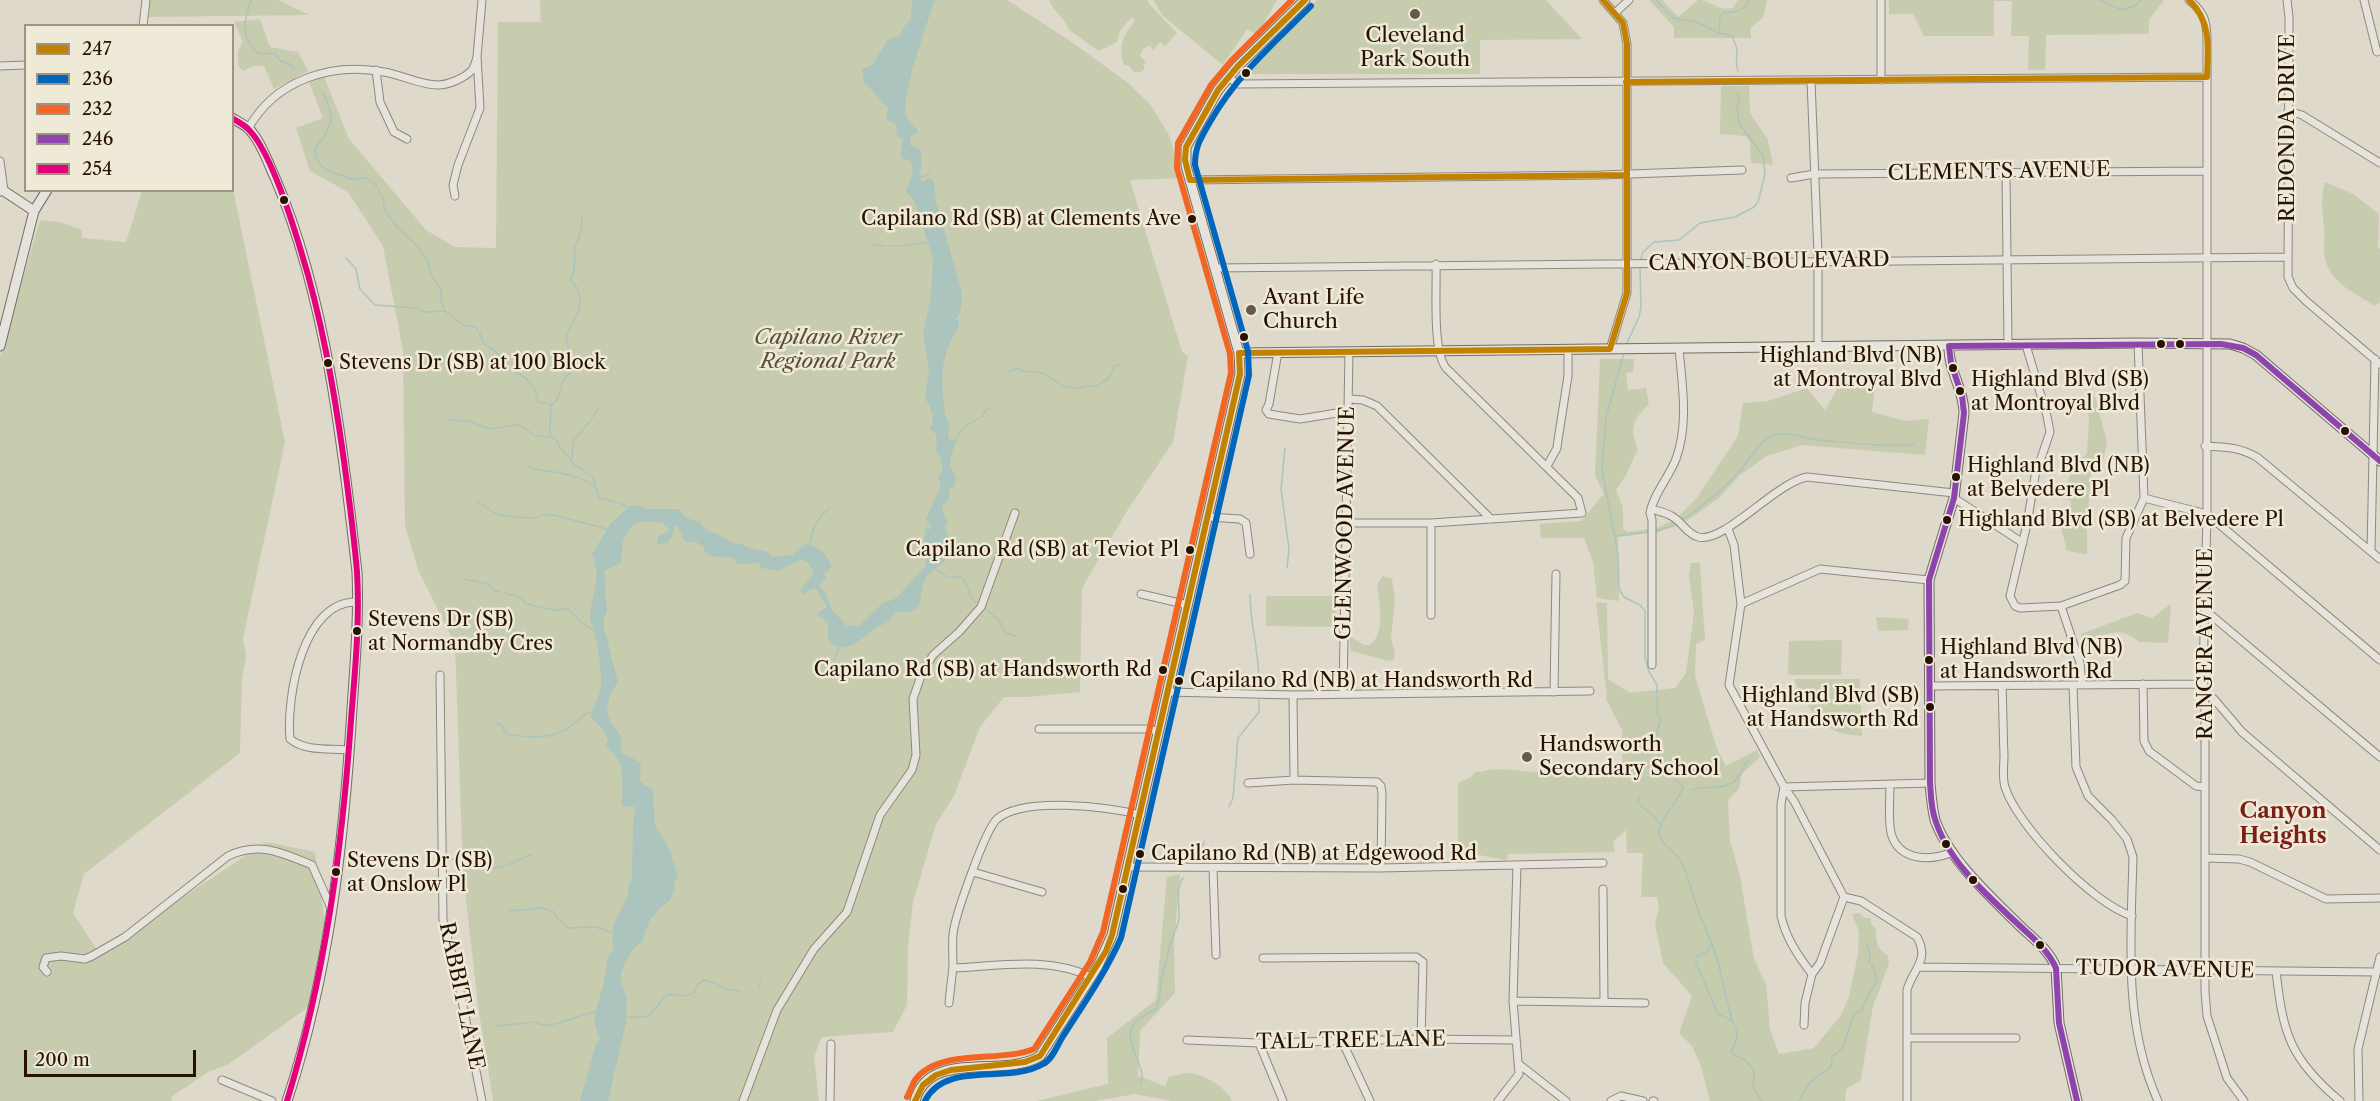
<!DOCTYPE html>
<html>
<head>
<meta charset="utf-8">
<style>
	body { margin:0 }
	#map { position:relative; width:2380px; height:1101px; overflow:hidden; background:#ded9cb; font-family:"Libre Caslon Text",serif }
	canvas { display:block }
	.legend { position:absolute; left:24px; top:24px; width:210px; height:168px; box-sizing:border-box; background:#efe9d8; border:2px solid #9f9382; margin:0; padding:8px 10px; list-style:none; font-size:18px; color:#281302 }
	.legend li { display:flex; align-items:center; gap:12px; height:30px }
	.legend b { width:30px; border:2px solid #9f9382 }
	.scale { position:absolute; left:24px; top:1050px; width:172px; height:27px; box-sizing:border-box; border:3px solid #281302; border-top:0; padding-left:8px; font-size:18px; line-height:21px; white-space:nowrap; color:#281302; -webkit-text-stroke:4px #efe9d8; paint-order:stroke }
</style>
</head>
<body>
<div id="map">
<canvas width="2380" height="1101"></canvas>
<ul class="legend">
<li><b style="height:8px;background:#c38100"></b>247</li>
<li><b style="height:8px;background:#0065bd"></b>236</li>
<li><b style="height:8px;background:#f26522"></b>232</li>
<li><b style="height:8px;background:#8e44ad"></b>246</li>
<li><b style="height:8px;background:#e5007d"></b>254</li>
</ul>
<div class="scale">200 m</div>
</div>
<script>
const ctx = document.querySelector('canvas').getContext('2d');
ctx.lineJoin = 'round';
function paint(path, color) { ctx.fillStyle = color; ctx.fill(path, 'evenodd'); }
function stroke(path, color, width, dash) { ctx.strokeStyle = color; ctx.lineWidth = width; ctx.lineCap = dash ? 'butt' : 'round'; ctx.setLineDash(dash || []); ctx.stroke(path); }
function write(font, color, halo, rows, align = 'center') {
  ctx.font = font + ' "Libre Caslon Text",serif'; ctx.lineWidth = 5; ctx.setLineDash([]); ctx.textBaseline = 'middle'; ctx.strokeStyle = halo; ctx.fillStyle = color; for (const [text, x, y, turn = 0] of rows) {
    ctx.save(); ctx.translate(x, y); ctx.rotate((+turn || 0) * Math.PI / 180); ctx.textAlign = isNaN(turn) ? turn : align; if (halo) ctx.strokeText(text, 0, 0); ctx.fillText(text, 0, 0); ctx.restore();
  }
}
const green = new Path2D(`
	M150 0H278L309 15 149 17Z
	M540 0H913L932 7 935 0H1007L1073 43 1128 83 1150 104 1169 135 1182 178 1130 180 1182 352 1188 356 1173 442 1127 511 1082 588 1080 692 1028 697H1004L980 727 954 796 936 824 913 902 908 946 907 1005 893 1032 822 1037 814 1056 819 1101H493L478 1005 463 873 455 644 419 572 405 526 403 351 383 246 348 192 310 171 296 128 323 118 309 82 324 77 349 139 426 230 455 247 496 248 498 22H541Z
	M1049 0H1147L1151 6 1177 33 1165 46 1160 42 1153 50 1150 45 1143 49 1140 56 1146 62 1143 65 1145 68 1141 72H1134L1128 65H1124C1118 47 1123 34 1135 21L1132 17 1120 31 1117 42 1099 51 1069 30C1066 18 1053 12 1049 0Z
	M1153 0H1277L1257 35 1247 29 1223 65 1163 16Z
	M1317 0H1546L1582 39 1480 40V74H1246V69Z
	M1649 0H1662L1678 17 1698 0C1713 0 1714 11 1733 8L1738 0H1767L1763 18 1751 27V38H1674V27Z
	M1889 0H2164L2149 20V34L2046 35 2045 70H2028L2029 36H2011L2012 1H1994V36H1924L1913 14H1889Z
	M260 19 270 47 298 52 308 71 274 89 264 66H253L243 71 238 65V51L243 42 234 22Z
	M1721 86H1749L1750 113 1768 140 1773 165 1751 163 1750 142 1746 136 1720 134Z
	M2325 182 2353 194 2379 214 2378 246 2380 250V302L2375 306C2355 293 2330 283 2325 258 2323 249 2325 239 2324 229 2323 212 2320 199 2325 182Z
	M233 189 285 442 243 638 246 656 242 679 240 753 84 874 73 913 99 953 266 842 315 852 325 924 319 949 320 959 311 1005 229 1064 208 1072 170 1098 172 1101H0V356L40 220 60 222 82 230V238L126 242 142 191Z
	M1600 359H1634L1633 372 1626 373 1628 390 1646 388 1649 404C1633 419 1629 429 1638 449L1625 477 1616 490 1623 507V529L1627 532 1650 529V533L1618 537 1619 601 1597 598 1593 562 1584 538H1541L1540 524 1581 521 1604 494 1595 475Z
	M1875 386 1872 412 1906 421 1929 419 1925 455 1802 445 1767 456 1740 475 1719 498 1688 520 1656 533V528L1675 520 1696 499 1738 436 1743 403 1768 401 1807 388 1825 410 1837 389Z
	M2087 397H2095L2107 442 2103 462 2091 474 2087 525V554L2067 551 2058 515H2071V501L2067 500C2064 481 2074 466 2087 453L2089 422Z
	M1691 563H1700L1705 640 1696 644 1695 676 1717 749 1726 766 1757 750 1760 757 1742 774 1739 789 1728 800 1730 840 1740 876 1754 959 1766 984 1770 1029 1779 1054 1814 1048 1841 1015 1849 997 1858 954 1859 932 1852 914 1860 913 1865 918H1871V924L1876 929C1876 942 1877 949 1888 956L1889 964 1873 1006 1861 1080 1846 1089 1845 1101H1710L1701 1066 1692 1046 1679 1033 1692 996 1663 963 1655 924 1659 908 1657 897H1641L1643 853H1627L1626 830 1613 842 1615 852 1508 854 1507 860 1479 855 1458 856V783L1471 777 1475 772C1481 772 1484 771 1489 770 1506 767 1529 774 1544 771H1617L1623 778 1622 730 1605 697H1607L1596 602 1607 603 1608 679 1630 693 1675 688 1686 673 1694 612 1689 576Z
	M1383 576 1392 579 1395 601 1391 638 1395 653 1394 660 1389 661 1351 651 1349 636 1364 645H1370C1386 633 1379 602 1377 585Z
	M1266 596H1336V627L1266 626Z
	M2171 604 2168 643 2139 642C2121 624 2102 635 2083 645L2081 634 2137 613 2152 618Z
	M1876 617 1909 619 1908 630 1878 631Z
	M1842 640 1841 675H1788L1789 641Z
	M1794 679H1860L1862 736C1853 735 1841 734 1833 730 1816 720 1800 697 1794 679Z
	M1180 874 1174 944 1175 993 1140 1031 1138 1076 1165 1086 1169 1077C1175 1076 1182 1073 1188 1073 1204 1074 1226 1087 1232 1101H1171L1135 1094 1095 1101H1036L1108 1084 1107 1038 1156 1000 1167 877Z`);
const water = new Path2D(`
	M913 0H935C928 19 901 97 906 115 908 122 913 124 917 129V133L911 136 910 145 920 149C923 159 921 170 919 179L923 181 929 178 934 181 936 201 961 289 962 303 960 313 955 320H959V326C939 359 941 377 945 412 945 417 949 421 949 426 949 431 947 433 949 439L956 441 951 455 950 465 956 478 954 487 950 489 949 498 942 507 944 517 948 522 945 526C947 534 952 545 950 553 947 563 933 568 927 576 915 592 931 617 896 612 893 615 889 621 886 623 883 625 880 625 877 627 863 636 844 660 828 639V623L816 614 827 607 816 588 809 590 805 595 801 592V589L814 573 809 564 802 559 778 571 762 568 758 563 738 564 733 558 710 556 706 554 703 545H699L697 542H685L677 526 674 527 673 534 668 543 657 544 658 536 666 533 669 529 664 525 663 521 659 523C630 516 620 535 622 562L604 571 607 611 604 618V628L618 682 610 694 607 709 610 721 621 736V752L641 763 640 781 646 786 653 789 655 825 670 850 678 878 673 883 675 888 670 900 661 907 649 921 642 942 634 948 625 962 620 978 627 1000 626 1023 608 1101H580L596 1044 600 1040C598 1032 593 1024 595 1016 598 1001 608 973 607 959L614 948C609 930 617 916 625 902 629 894 627 886 632 878L633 821 636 809 635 807 622 806C622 793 625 771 618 759 615 754 609 751 606 744L608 740 604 731 591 717C591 707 602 697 601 682 601 666 598 645 594 630 593 625 590 622 590 617 591 594 603 577 592 554L611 523 629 507 636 505 649 509H679L686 518 700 522 707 531 718 534 734 544H741L746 547 768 552 773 557 792 555 807 543C819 548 830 555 831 568L824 574 826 578 819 586 826 593 831 609 847 626 860 625 885 601H890L896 598 926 566 924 537 927 524 929 531 931 526 926 519 941 486 938 477 943 471 940 457 935 450C938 442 938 432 930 429 936 418 931 408 925 398L929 369 923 335 931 295 933 259 919 214 912 197 906 192 913 171 910 160H904L900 156 903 139 897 136 896 125 886 119 888 108 872 90 864 83 862 68H866L873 64 887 41 901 34 903 28 911 19V8Z`);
const stream = new Path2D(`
	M251 0C244 21 239 37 259 54L275 53 280 61 290 64 294 69
	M1656 0 1673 18 1697 22 1719 33
	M2100 0 2122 10 2135 6 2141 0
	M1738 71C1735 64 1737 58 1737 51 1737 45 1733 42 1733 36L1719 33 1720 15 1725 12C1735 14 1745 9 1750 0
	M322 91C336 117 333 126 315 149L317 159 324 169 351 179 366 178 375 184 383 198 385 211 397 227 419 248 427 260 432 277 441 289V301L445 311 463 325 476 327 481 336 483 343 494 350 511 369 527 379 535 389 538 402 551 404C552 415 548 427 551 437L557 440 560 447 575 465 593 477 599 498 620 503 629 508
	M920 178 930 173
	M875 217 884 220 892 219
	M897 220H923
	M873 245 885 246
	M890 246H895
	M898 246 930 242
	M346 258 356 269 360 289 375 305 417 308 424 312 445 311
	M1641 259 1643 252 1654 242 1679 240 1700 223 1735 217 1754 207 1758 202 1765 174 1763 156 1739 123 1737 107 1739 101 1737 94
	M762 326 766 329
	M768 331 785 345V363
	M1626 345 1639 317 1641 307 1640 268
	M1624 353 1606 417 1602 470 1618 554 1619 589 1624 597 1640 605 1645 611V657L1649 672 1657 685V712L1661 719 1657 731 1659 765 1672 774 1683 787C1680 799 1660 820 1659 830 1659 846 1676 851 1682 863 1688 875 1691 889 1695 902 1702 921 1712 941 1718 962 1723 981 1726 1001 1732 1019 1733 1025 1738 1030 1737 1037 1737 1043 1732 1047 1731 1053L1746 1061 1752 1068 1754 1072 1753 1088 1762 1101
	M794 363H795
	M1008 372 1018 368 1023 371 1043 373 1062 386 1077 388 1086 386H1096L1109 378 1115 366 1120 364
	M552 405 558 398 563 380 570 373 572 367 566 336 579 311 580 298 577 288 571 280 574 272 575 248 581 231 582 217
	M593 417 598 409
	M449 420 468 421 491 429 515 425 522 426 535 436 551 437
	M955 442C963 422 968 426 983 416L986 409 993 408
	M1285 448 1281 489 1289 549 1287 568
	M572 460 573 442 591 420
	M527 466C541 472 555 471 569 475 576 476 589 483 595 486
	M475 502C485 503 488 511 497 514 501 516 533 519 537 517
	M541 515H554L607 529
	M1681 521C1701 507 1721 492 1737 474 1749 462 1756 444 1772 436 1785 430 1803 438 1817 440 1843 442 1890 448 1914 444
	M1656 531 1676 525
	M1616 536 1648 532
	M810 543C812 530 818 516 829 509
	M934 568 947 577H960L964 580 972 599 976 602
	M464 579 488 584 493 590 500 592
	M505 593 521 598 525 603 543 608 557 610 568 609 583 624 595 631
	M1250 594C1250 625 1260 655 1259 686
	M986 609 1000 622 1006 633 1016 636
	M831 679 834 661 840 646
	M497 723 502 726 506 734C524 737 547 740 565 730 574 725 581 714 592 712
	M1692 790C1705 785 1724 790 1735 781 1740 776 1743 766 1749 760
	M1640 798 1637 803 1654 816 1661 825
	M1229 807 1233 798 1238 738 1259 712V700
	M447 858C464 859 478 868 495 868 509 868 518 858 531 855
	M1197 859 1204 842
	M509 911 542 908 554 912 558 919 568 928 595 927 612 932
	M1710 944 1708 951 1696 957V963L1718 1014 1731 1020
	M759 988 762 978
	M625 1017H645L650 1015 667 994 683 996 694 993 698 984 705 980 718 984 724 989 740 991
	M530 1022C538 1022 542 1027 549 1025 566 1023 581 1013 597 1012
	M496 1026 527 1023
	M1140 1085C1141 1084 1142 1076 1142 1075 1142 1063 1120 1035 1136 1021 1143 1015 1150 1013 1157 1008 1161 996 1160 984 1163 972 1166 963 1168 955 1170 945 1172 934 1180 926 1179 914 1179 903 1176 887 1183 878
	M1799 1101 1810 1082 1831 1067 1832 1057 1843 1047 1854 1014 1861 1011C1866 1000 1870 991 1877 981L1873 966 1869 963 1870 954 1867 943`);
const street = new Path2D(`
	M1603 0 1623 23 1627 44V293L1610 349
	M2189 0C2204 12 2207 21 2207 40V514L2203 677 2205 711V992L2207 1016 2227 1078 2244 1101
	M2287 0 2289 17 2288 277 2293 288 2306 301 2380 364
	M2364 0 2377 52
	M1615 13 1629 0
	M143 26 146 0
	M0 66 26 65
	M376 70 380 102 394 132 407 139
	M1228 77 1238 84 2207 77
	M1881 80V0
	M1811 81 1818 254V347
	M2288 111 2302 115 2380 163
	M248 129C275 80 331 62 384 72 402 75 420 85 438 85 448 85 465 78 472 70 474 67 476 61 477 57
	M0 161 4 191
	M2006 173 2008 345
	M1791 178 1815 174 2207 171
	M1190 180 1601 175 1742 170
	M455 196 453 185 458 165 480 108 477 57 482 0
	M1215 268 2288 257
	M2026 345 2047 416 2050 432 2035 476 2027 524 2010 596 2015 606 2020 608 2061 606 2120 585 2125 581 2126 538 2144 498 2138 343
	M1278 352 1269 404 1266 410 1269 414 1300 419 1349 411
	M1349 399 1363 400 1377 406 1491 519
	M2205 446C2225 447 2241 447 2258 458L2380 559
	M1547 466 1557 448 1558 440 1568 376V349
	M1954 498 2023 543
	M2144 498 2207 514 2380 660
	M1651 509C1658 511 1666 512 1673 517 1682 522 1687 534 1698 537 1724 544 1775 483 1807 477L1954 493
	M1208 517 1240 519 1246 523 1250 554
	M1347 523H1431L1582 513 1578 498 1446 368C1432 350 1437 289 1436 264
	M1728 529 1734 545 1741 604 1729 685 1784 787 1794 801 1844 897 1861 901 1917 937C1930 960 1913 969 1907 990V1101
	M2371 551 2375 359
	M1141 594 1188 605
	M1741 604 1820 569 1929 580
	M2061 606 2080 663 2082 685
	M2205 610 2380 757
	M1431 615V523
	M1652 665V520L1650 513C1653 495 1669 477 1676 459 1689 423 1682 385 1679 348
	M440 675 443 920 455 966 482 1101
	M2143 684 2144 741 2149 751 2196 786 2205 787
	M2073 685 2076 767 2088 796 2112 820 2127 839 2133 857C2131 939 2123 1024 2158 1101
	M1930 686 2204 684
	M2002 686C2003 709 2003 732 2004 755 2004 765 2002 778 2005 787 2017 826 2093 904 2132 916
	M1168 692 1293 695 1590 691
	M1554 692 1556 574
	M1343 694 1349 351
	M2205 694 2214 699 2242 732 2380 850
	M1293 695 1294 780
	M1039 729H1150L1158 732
	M349 750C330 748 306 752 290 739 286 697 303 599 358 602
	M1248 783 1294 780 1377 782 1381 786 1382 794 1381 868
	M1890 786C1890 801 1888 818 1891 833 1899 862 1931 861 1953 852
	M2206 858 2239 859 2250 862 2326 899 2380 898
	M1128 867 1381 868 1603 863
	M1213 868 1216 955
	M973 872 1042 892
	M1603 889 1604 1001
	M1263 958 1416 957 1423 962 1421 1039
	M1918 967 2376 972
	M953 968C998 966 1049 956 1091 977
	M2276 971C2283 1034 2290 1059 2340 1101
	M47 972 43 967 46 958 61 956 85 959 92 956 125 937 228 856C260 841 282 853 312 865L331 908
	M1812 974C1798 956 1786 938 1781 916V804L1784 787 1930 783
	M1513 1001 1645 1003
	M949 1003C950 991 952 978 953 966 953 956 952 945 953 934 955 916 985 830 997 819 1024 796 1108 807 1141 815
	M1804 1025 1805 1003 1812 974 1820 963 1844 897
	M1907 1038H2016
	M1187 1040 1259 1043 1421 1039 1515 1040
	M1259 1043 1283 1101
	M1343 1043 1370 1101
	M1520 1065 1566 1101
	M222 1080 272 1101
	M743 1101 777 1010 814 949 847 912 880 815 912 770 916 755 913 699 922 673 933 655 959 632 981 607 1015 513
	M830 1101 831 1044
	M1498 1101 1519 1074 1513 1001 1517 865
	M1611 1101 1621 1096 1643 1101
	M1653 1101H1654
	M2359 1101 2358 1049 2380 957`);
const secondary = new Path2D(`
	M232 118C237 121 243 124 248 128 261 141 268 163 276 180 326 297 343 447 357 572 359 618 355 664 352 709 344 841 329 975 287 1101
	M0 191H4L34 211
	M0 346 34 211 47 190
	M1949 346C1948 370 1964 389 1964 413L1954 498 1929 580 1930 783C1931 795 1932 808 1935 820 1949 860 1991 897 2021 927 2034 939 2050 951 2056 968L2059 1023 2077 1101
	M1239 353 2138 343 2230 344 2243 348 2256 355 2380 461
	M915 1101C929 1048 1005 1079 1040 1056L1098 966 1112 935 1240 374 1239 353 1186 166V147L1218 90 1238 66 1305 0`);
const bus1 = new Path2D(`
	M1305 0 1238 66 1218 90 1186 147 1185 160 1190 180 1626 175
	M1626 82 2207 77C2208 48 2212 22 2189 0
	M915 1101 923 1085 936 1075 951 1070 1025 1062 1040 1056 1106 951 1112 935 1240 374 1239 353 1610 349 1627 293V44L1623 23 1603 0`);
const bus2 = new Path2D(`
	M925 1101C945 1060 1008 1085 1043 1064 1052 1060 1057 1046 1062 1038 1083 1005 1105 974 1121 938L1249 375 1248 351 1195 165C1195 146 1201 138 1210 122 1237 75 1273 44 1311 6`);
const bus3 = new Path2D(`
	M907 1097C910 1092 912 1085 915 1080 938 1048 1000 1063 1034 1049L1090 962 1103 932 1231 373 1230 354 1177 168 1178 143 1211 85 1232 60 1292 0`);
const bus4 = new Path2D(`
	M1949 346 1951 363 1962 396 1964 413 1954 498 1929 580 1930 783C1931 795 1931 808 1935 819 1948 862 1989 897 2020 926 2034 939 2048 950 2056 968L2059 1023 2077 1101
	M1949 346 2221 344 2243 348 2256 355 2380 461`);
const bus5 = new Path2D(`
	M232 118C238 122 245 125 249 130 270 151 292 221 301 251 322 319 334 390 344 461 349 498 354 535 357 572 360 621 355 671 351 720 342 850 325 976 287 1101`);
const markers = [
	[1415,14,6,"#685848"],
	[1246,73,5,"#281302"],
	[284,200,5,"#281302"],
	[1192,219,5,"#281302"],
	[1251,310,6,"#685848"],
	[1244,337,5,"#281302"],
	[2161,344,5,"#281302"],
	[2180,344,5,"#281302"],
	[328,363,5,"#281302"],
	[1953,368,5,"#281302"],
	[1960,391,5,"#281302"],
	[2345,431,5,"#281302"],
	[1956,477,5,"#281302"],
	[1947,520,5,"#281302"],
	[1190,550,5,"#281302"],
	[357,631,5,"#281302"],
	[1929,660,5,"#281302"],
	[1163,670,5,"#281302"],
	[1179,681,5,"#281302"],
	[1930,707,5,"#281302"],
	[1527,757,6,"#685848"],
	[1946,844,5,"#281302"],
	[1140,854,5,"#281302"],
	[336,872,5,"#281302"],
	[1973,880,5,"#281302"],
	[1123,889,5,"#281302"],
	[2040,945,5,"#281302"]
];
const busNames = [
	["Capilano Rd (SB) at Clements Ave",1181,219,"right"],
	["Highland Blvd (NB)",1942,356,"right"],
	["at Montroyal Blvd",1942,380,"right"],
	["Stevens Dr (SB) at 100 Block",339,363],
	["Highland Blvd (SB)",1971,380],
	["at Montroyal Blvd",1971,404],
	["Highland Blvd (NB)",1967,466],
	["at Belvedere Pl",1967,490],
	["Highland Blvd (SB) at Belvedere Pl",1958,520],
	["Capilano Rd (SB) at Teviot Pl",1179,550,"right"],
	["Stevens Dr (SB)",368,620],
	["at Normandby Cres",368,644],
	["Highland Blvd (NB)",1940,648],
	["at Handsworth Rd",1940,672],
	["Capilano Rd (SB) at Handsworth Rd",1152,670,"right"],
	["Capilano Rd (NB) at Handsworth Rd",1190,681],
	["Highland Blvd (SB)",1919,696,"right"],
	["at Handsworth Rd",1919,720,"right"],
	["Capilano Rd (NB) at Edgewood Rd",1151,854],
	["Stevens Dr (SB)",347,861],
	["at Onslow Pl",347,885]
];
const poiNames = [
	["Cleveland",1415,36,"center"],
	["Park South",1415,60,"center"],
	["Avant Life",1263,298],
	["Church",1263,322],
	["Handsworth",1539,745],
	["Secondary School",1539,769]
];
const streetNames = [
	["REDONDA DRIVE",2288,128,-90],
	["CLEMENTS AVENUE",1999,172,-1],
	["CANYON BOULEVARD",1769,262,-1],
	["GLENWOOD AVENUE",1346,523,-89],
	["RANGER AVENUE",2206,644,-90],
	["TUDOR AVENUE",2165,970,1],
	["RABBIT LANE",461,996,78],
	["TALL TREE LANE",1351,1041,-1]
];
const parkNames = [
	["Capilano River",828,338],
	["Regional Park",828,362]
];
const neighbourhoodNames = [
	["Canyon",2283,812],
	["Heights",2283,837]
];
paint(green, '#c6ccad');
paint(water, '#acc4be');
stroke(stream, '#acc4be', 1.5);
stroke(street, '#8e887d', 9);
stroke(secondary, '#736d63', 11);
stroke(street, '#e6e3dc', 7);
stroke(secondary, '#e6e3dc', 9);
stroke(bus1, '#c38100', 6);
stroke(bus2, '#0065bd', 6);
stroke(bus3, '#f26522', 6);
stroke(bus4, '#8e44ad', 6);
stroke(bus5, '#e5007d', 6);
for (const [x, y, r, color] of markers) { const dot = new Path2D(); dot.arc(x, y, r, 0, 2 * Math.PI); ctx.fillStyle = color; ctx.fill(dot); stroke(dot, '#efe9d8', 2); }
write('20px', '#281302', '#efe9d8', busNames, 'left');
write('21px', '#281302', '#efe9d8', poiNames, 'left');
write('21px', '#281302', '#efe9d8', streetNames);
write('italic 21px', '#595035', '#efe9d8', parkNames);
write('bold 22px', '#7a1f14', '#efe9d8', neighbourhoodNames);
</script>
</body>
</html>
